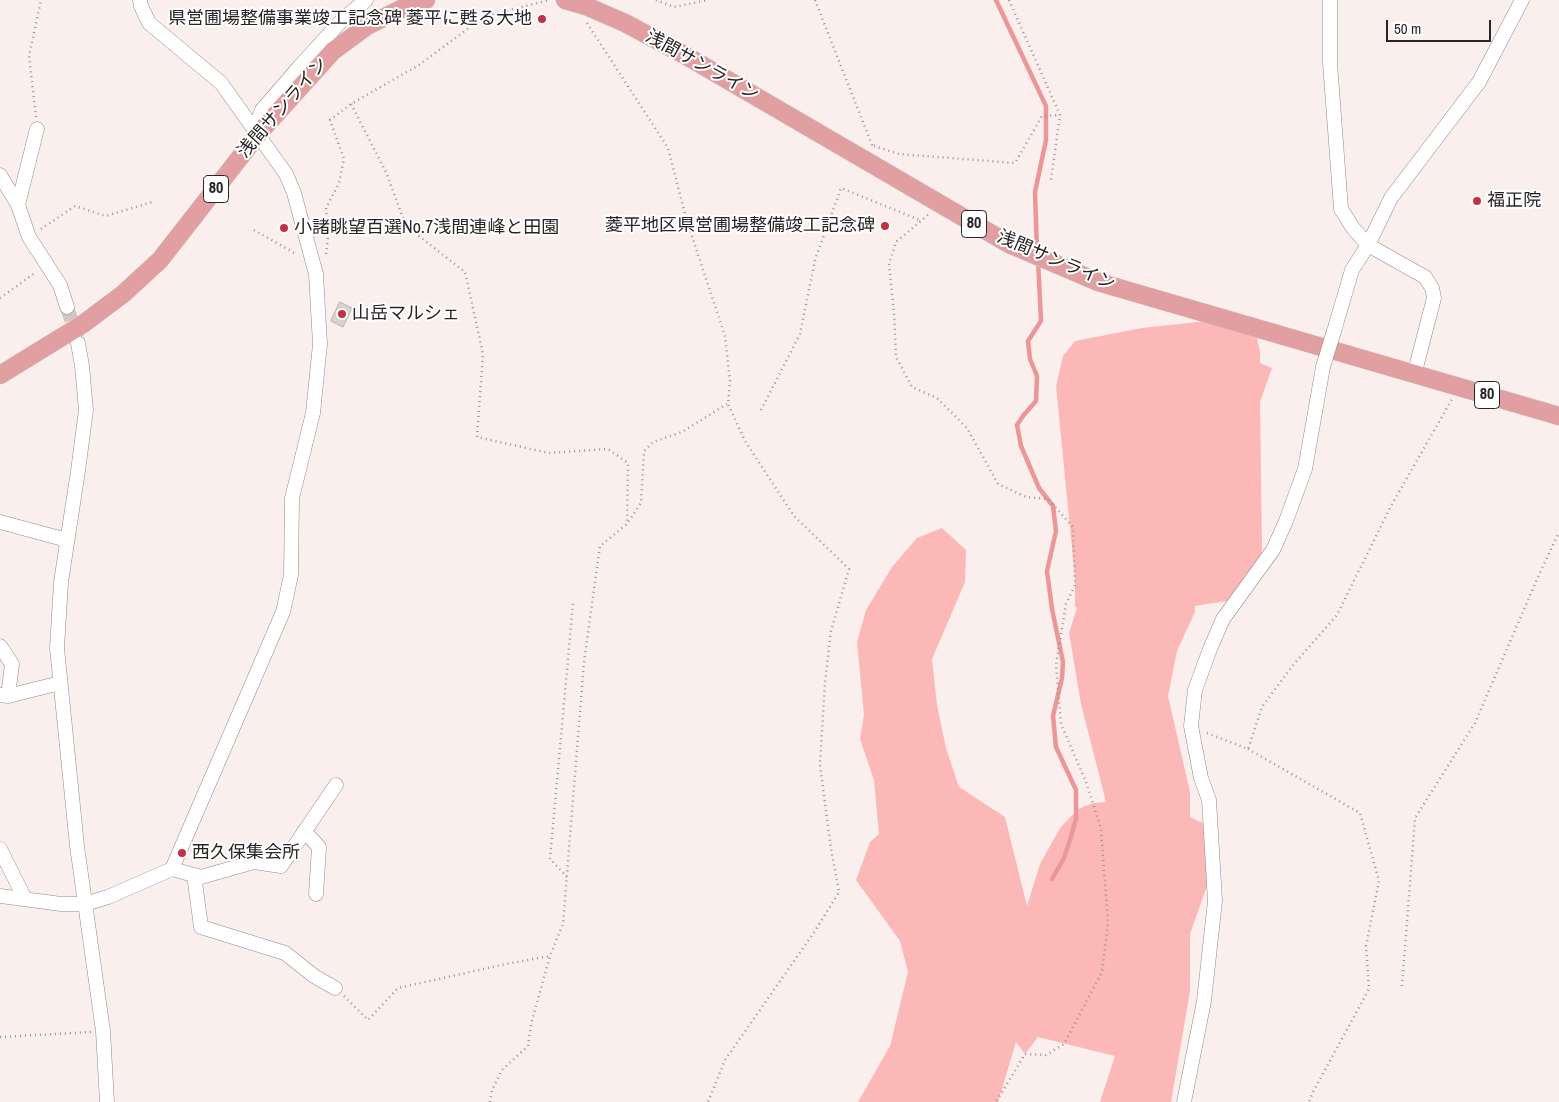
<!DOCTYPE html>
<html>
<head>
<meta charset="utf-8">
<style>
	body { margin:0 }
	#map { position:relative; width:1559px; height:1102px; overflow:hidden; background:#fbefee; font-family:"Archivo Narrow",sans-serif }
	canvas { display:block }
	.scale { position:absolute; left:1386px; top:20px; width:105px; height:22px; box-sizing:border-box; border:2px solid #292524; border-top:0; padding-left:6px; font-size:15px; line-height:18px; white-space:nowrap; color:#292524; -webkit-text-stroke:4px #fff; paint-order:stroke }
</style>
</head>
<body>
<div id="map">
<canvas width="1559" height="1102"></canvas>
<div class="scale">50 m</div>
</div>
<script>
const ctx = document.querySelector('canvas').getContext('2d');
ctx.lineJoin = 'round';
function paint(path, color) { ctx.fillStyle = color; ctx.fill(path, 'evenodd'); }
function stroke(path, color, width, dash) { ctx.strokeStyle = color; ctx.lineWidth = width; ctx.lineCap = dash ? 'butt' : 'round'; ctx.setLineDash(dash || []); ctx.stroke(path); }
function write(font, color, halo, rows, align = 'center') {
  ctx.font = font + ' "Archivo Narrow","Noto Sans JP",sans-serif'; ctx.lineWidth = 4; ctx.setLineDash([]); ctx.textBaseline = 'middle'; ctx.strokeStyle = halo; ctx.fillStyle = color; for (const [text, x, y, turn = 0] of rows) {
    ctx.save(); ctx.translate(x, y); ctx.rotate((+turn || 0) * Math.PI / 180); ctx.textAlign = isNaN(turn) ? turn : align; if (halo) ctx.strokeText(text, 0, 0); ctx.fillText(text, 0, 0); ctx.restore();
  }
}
const green = new Path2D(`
	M1216 320 1255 330 1260 351V363L1272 368 1260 402 1262 549 1254 585 1239 599 1195 606V612L1177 651 1168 696 1190 792V817L1209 826 1214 866 1190 934V991L1171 1102H1100L1115 1056 1038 1037 1025 1054 1016 1042 998 1102H858L890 1046 908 972 900 941 856 880 870 842 879 834 874 780 860 739 864 715 857 642 866 610 892 567 917 538 942 528 966 550 965 582 932 659 937 705 946 748 959 787 1005 817 1027 906 1040 864 1060 828 1078 809 1093 803 1106 802 1081 704 1069 633 1077 608 1075 606V578L1056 386 1063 356 1075 341 1142 328Z`);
const stream = new Path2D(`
	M996 0 1046 106V140L1035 192 1037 252
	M1038 260 1041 321 1028 341 1030 359 1037 376 1036 401 1023 416 1017 425 1021 446 1039 488 1053 506 1056 531 1047 571 1052 609 1063 662 1062 678 1053 716 1056 747 1076 790V819L1069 843 1064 858 1052 879`);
const building = new Path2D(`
	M340 302 352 308 343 327 331 321Z`);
const minorTunnel = new Path2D(`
	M67 307 77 338`);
const path = new Path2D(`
	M656 0 674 7 708 0
	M815 0 872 145V147
	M1009 0 1060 115 1051 180
	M587 23 668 148 686 218 725 336 730 381 728 404 745 441 794 516 849 569 831 631 825 682 820 765 831 849 839 892 815 931 725 1060 708 1102
	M351 104 386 172 406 226 465 272 483 354 477 437 549 453 608 449 628 463 627 522
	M36 117 29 56 41 0
	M874 146 899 154 1015 163 1042 116 1060 115
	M928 215 896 242 889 264 894 313 896 357 912 387 937 398 967 428 998 484 1026 497 1048 499 1073 527 1075 585 1066 604 1056 665 1061 724 1086 782 1101 829 1108 923 1102 972 1064 1044 1046 1055 1025 1054 996 1102
	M41 229 75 206 106 216 152 202
	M254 230 296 254
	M326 254 328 237 326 208 339 183 344 159 330 120 351 104 419 65 485 16 550 0
	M0 298 35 273
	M761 410 800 334 815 260 841 188 922 221
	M1207 733 1248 749 1262 707 1294 664 1337 615 1391 506 1452 399
	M1248 749 1360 813 1379 881 1366 946 1369 989 1313 1092 1309 1102
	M567 877 550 859 573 603
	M1402 986 1415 818 1475 723 1538 577 1559 532
	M344 996 368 1020 398 988 506 964 550 956
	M0 1037 91 1032
	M490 1102 492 1090 502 1070 528 1046 531 1024 550 956 563 924 584 662 600 546 627 524 641 503 644 451 653 442 682 432 727 404`);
const minor = new Path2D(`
	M140 0 141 6 149 23 221 83 286 174 294 193 316 274 320 344 313 413 292 498 291 575 283 612 172 869
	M1330 0V63L1341 209 1353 228 1368 245 1425 277 1432 288 1434 298 1414 375
	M255 129 262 110 300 66 342 20 366 0
	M0 175 18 205 29 237 60 285 67 307
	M18 205 37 129
	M1334 331 1352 270 1368 245 1391 198 1479 82 1522 0
	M78 343 82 366 86 410 78 471 61 582 57 648 77 846 103 1031 107 1102
	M0 522 67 540
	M0 646 12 664 8 696
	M0 695 8 696 60 683
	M304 831 319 847 316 894
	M0 849 25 899
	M194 875 201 927 285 953 314 976 335 988
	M0 896 61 904H85L108 897 172 869 201 877 254 862 281 866 336 785
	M1184 1102 1204 1001 1215 901 1209 800 1201 778 1191 726 1195 690 1210 649 1223 619 1273 550 1286 521 1305 469 1323 367`);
const major = new Path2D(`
	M565 0 586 6 625 23 683 54 1009 244 1098 282 1559 416
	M0 375 83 324 123 294 160 260 259 133 333 51 367 26 405 7 426 0`);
const minorBridge = new Path2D(`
	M1323 367 1334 331`);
const markers = [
	[542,19,5,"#c33242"],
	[1477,201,5,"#c33242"],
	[885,226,5,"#c33242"],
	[284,228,5,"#c33242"],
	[342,314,5,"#c33242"],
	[182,853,5,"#c33242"]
];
const shields = [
	[216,189,25],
	[974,224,25],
	[1487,395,25]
];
const shieldNames = [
	["80",216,189],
	["80",974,224],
	["80",1487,395]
];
const poiNames = [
	["県営圃場整備事業竣工記念碑 菱平に甦る大地",532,19,"right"],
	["福正院",1487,201],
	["菱平地区県営圃場整備竣工記念碑",875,226,"right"],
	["小諸眺望百選No.7浅間連峰と田園",294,228],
	["山岳マルシェ",352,314],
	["西久保集会所",192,853]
];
const streetNames = [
	["浅間サンライン",702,66,29],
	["浅間サンライン",283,108,-49],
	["浅間サンライン",1056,261,23]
];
paint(green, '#fbb8b7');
stroke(stream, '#ec9797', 4.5);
paint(building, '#dcd1d0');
stroke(building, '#bcb1b0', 1);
stroke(minorTunnel, '#d1c7c6', 14, [14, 7]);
stroke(minor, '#948989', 15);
stroke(major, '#d0cfcf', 19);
stroke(path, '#9a9291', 2.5, [1, 4]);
stroke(minor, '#fff', 14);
stroke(major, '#e29fa1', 18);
stroke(minorBridge, '#948989', 15, []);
stroke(minorBridge, '#fff', 14);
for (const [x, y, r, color] of markers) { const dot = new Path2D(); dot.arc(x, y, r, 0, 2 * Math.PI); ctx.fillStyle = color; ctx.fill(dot); stroke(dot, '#fff', 2); }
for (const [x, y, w] of shields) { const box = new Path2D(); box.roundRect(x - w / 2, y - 13.5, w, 27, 4); ctx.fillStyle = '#fff'; ctx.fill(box); stroke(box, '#292524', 1); }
write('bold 16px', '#292524', null, shieldNames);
write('18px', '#292524', '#fff', poiNames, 'left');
write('18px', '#292524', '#fff', streetNames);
</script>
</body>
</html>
